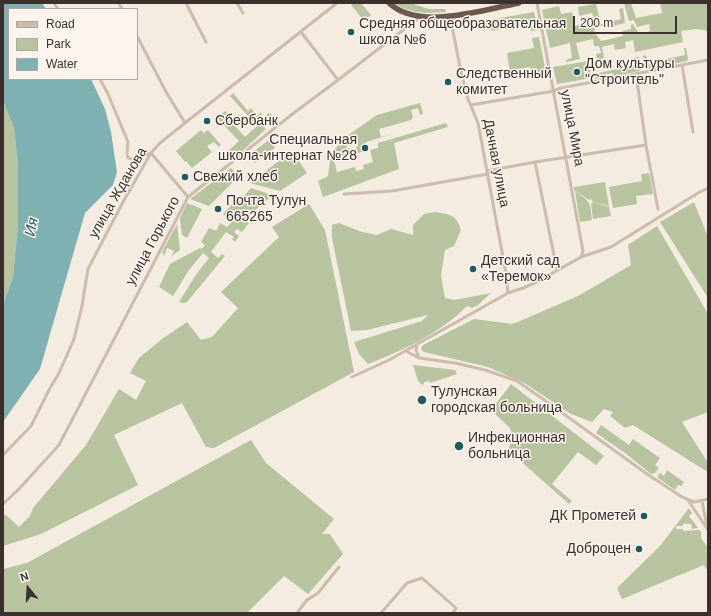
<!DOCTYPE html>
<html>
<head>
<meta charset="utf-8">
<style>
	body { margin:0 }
	#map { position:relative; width:711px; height:616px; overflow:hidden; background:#f4ebe1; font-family:Helvetica,sans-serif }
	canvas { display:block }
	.frame { position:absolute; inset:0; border:4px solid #3b302b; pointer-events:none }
	.legend { position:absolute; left:8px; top:8px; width:130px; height:72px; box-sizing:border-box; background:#fbf5ee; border:1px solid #aea6a0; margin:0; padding:5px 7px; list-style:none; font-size:12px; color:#3b302b }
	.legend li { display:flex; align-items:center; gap:8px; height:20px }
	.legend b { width:20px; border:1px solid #aea6a0 }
	.north { position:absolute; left:8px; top:568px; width:40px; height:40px; -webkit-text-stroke:3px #fbf5ee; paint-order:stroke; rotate:342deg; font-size:11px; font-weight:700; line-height:16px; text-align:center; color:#3b302b }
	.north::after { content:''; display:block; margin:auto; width:14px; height:18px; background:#3b302b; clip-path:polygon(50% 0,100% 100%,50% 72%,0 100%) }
	.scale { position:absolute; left:573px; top:16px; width:104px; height:18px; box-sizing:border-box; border:2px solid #3b302b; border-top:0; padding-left:5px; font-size:12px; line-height:14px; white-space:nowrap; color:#3b302b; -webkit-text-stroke:3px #fbf5ee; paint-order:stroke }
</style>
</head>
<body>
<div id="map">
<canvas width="711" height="616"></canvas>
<div class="frame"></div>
<ul class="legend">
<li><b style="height:5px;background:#cdbbac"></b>Road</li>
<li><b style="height:11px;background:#b8c4a0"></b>Park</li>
<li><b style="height:11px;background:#7fb0b2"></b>Water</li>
</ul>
<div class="north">N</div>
<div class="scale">200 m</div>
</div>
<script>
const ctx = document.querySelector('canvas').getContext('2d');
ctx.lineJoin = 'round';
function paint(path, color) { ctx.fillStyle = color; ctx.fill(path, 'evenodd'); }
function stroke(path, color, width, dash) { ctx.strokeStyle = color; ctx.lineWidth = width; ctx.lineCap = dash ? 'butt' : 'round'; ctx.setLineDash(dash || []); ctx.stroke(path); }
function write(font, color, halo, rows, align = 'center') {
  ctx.font = font + ' Helvetica,sans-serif'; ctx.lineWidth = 3; ctx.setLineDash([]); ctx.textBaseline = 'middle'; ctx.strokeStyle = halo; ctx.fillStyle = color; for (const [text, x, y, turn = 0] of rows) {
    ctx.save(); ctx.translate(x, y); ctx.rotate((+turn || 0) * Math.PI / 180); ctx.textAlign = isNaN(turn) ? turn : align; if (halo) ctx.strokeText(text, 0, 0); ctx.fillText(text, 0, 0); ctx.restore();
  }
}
const green = new Path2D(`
	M354 3H361L371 15 364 21 351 5Z
	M393 3H410L429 9H445L446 12C427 14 409 13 393 3Z
	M624 3H631L636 18 662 13 660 3H708V31L697 29 681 31 683 42 635 52 633 40 625 42 626 48 615 50 614 44 602 47 604 58 597 60 596 54 601 53 599 46H594L593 39 576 43 580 59 566 62V60L572 58 570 43 550 48 542 10 559 6 561 14 572 12 575 26 586 24 587 26 595 24 592 13 579 16 578 7 596 4 601 24 621 19 619 9 623 8 625 23 609 27 608 25 594 27 595 33 601 41 623 36 622 31 631 29V25L633 24 639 34 650 31 649 24 637 27 634 20 629 21Z
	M534 12 538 30 531 31 529 24 491 31 489 20Z
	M539 37 546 73 533 76 530 67 513 70 514 76 509 77 508 72H510L507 53 534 48 532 38Z
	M684 48H686L688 59 687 61 648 69 646 68 643 56 646 55 648 63 685 55Z
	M639 57 641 68 639 71 615 76 612 73 605 75 603 78 597 79 595 77 594 74 635 65 633 58Z
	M588 61 592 78 557 84 553 67Z
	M233 93 248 111 251 108 257 116 261 112 262 114 258 118 259 120 269 113 277 119 275 121 269 116 261 123 266 129 240 153 232 156 228 151 239 141 217 118 225 111 229 115 227 117 245 137 257 126 230 96Z
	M3 101 14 128 18 164V224L13 277 3 305Z
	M420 103 423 114 420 115 418 108 411 110 413 117 411 120 379 129 381 137 393 134 366 142 365 145 366 150 358 153 356 147 358 146 356 136 345 139 347 149 350 148 351 155 334 160 337 172 355 167 356 171 364 169 363 165 373 162 370 150 378 148V143L446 123 448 127 394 143 399 169 323 197 318 181 328 176 331 154 344 138 377 115Z
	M201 130 204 133 208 130 221 145 219 147 214 142 207 146 212 152 192 168 186 161 185 162 176 151Z
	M269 140 275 148 255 163 250 157 255 152 254 151Z
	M292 151 307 173 280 191 250 183Z
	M231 168 239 176 209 206 190 199Z
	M649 173 653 194 636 196 637 204 613 208 609 187 642 181 641 174Z
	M605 182 609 206 593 202 591 199 589 200 574 190V187Z
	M251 188 278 197 275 200 269 198 245 219 249 223 242 232 237 229 234 232 239 236 235 242 232 239 234 237 226 232 211 252 218 258 222 254 225 256 187 302 183 303 179 302 197 273 209 258 203 253 189 270 173 296 159 287 170 264 200 248 202 249 205 245 201 242 209 228 216 231 220 223 227 227 232 222 223 214 240 196 243 197Z
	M575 191C590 202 590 201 592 220L580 222Z
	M593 202 609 207 611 216 593 219 591 204Z
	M694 202 708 237V298L660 222Z
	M187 203 202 209 187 238 182 235 180 218Z
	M309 204 325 230 354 372 214 448 206 447 182 403 114 435 138 485 41 534 3 546V517L5 514 19 527 30 516 33 508 86 445 119 389 136 400 146 381 130 373 139 358 162 339 187 322 201 340 212 337 238 308 221 292 279 237 272 227Z
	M435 212C451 215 456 214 461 230L454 246 445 250 441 275 445 298 454 300 491 293 478 305 472 308 467 306C442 332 402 351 368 364L359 354 354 342 422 321 428 315 367 330 351 331 332 238V225L339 223 362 232 377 235 391 229 413 235V225L424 214Z
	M177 224 180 250 171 256 174 251 167 248 164 256 162 252Z
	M657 226 708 314V412L682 422 708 463V469L706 471 633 425 625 428 610 416 613 412 604 409 592 422 571 414 526 384 488 367 424 352 421 349 423 345 474 319 513 324 578 296 631 265 628 245Z
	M413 365 455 370 457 374 430 383 429 381 424 382V384L422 385 418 381Z
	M511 384 604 456 596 465 578 452 552 484 572 501 569 504 508 450 513 438 510 428 491 410Z
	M601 425 629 445 633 439 660 458 655 465 659 468 655 473 651 474 625 453 596 433Z
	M251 440 266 463 334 519 322 534H330L343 554 308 594 284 576 247 613H3V569L27 563Z
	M667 470 684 482 681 486 678 485 675 490 657 477 660 473 664 476Z
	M689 508 692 513 689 516 698 528 692 529 691 524H684L691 520 683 524V526H676V529H683V531L699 530 701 532V538L708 548 706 551 708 555V568L706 569 704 565 622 599 617 588 660 546Z`);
const water = new Path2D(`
	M3 3H42L46 9H9V79H91L105 109 111 132 117 172 113 185 85 213 40 369 3 422V305L13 277 18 224V164L14 128 3 101Z`);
const minor = new Path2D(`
	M54 3 58 9
	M119 3 122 9
	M186 3 206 42
	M237 3 243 13
	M537 3 583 251 581 257
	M450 16 461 72 468 99 478 123 505 268 508 293
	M137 36 165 90 185 123
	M682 65 693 132
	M636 74 646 145 658 209
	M100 79 108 94 128 142 127 154 128 158 132 159 151 153 188 197
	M338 80 420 17
	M471 105 554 91 561 88 708 60
	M535 162 557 270
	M487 171 535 162 646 145
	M344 194 392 191 488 174
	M417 344 416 350 419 358
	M406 351 419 358 455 363 485 370 517 381 543 399 647 474 682 497 694 502 708 499
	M352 377 389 360 508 293 523 288 537 282 581 257 611 247 698 193 708 188
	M3 455 31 426 49 390 59 373 74 339 82 306 88 269 123 202 151 153 160 143 185 123 337 3
	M688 500 708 530
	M702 501 707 527
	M3 504 18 490 59 445 188 197 295 112 338 80 301 32
	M297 613 307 600 318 593 339 567
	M381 613 407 583 422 578 456 608 453 613`);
const trunk = new Path2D(`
	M389 3C419 31 482 10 519 3`);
const markers = [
	[351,32,4,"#1f5a5e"],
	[577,72,4,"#1f5a5e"],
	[448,82,4,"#1f5a5e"],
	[207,121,4,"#1f5a5e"],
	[365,148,4,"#1f5a5e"],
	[185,177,4,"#1f5a5e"],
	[218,209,4,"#1f5a5e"],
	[473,269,4,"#1f5a5e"],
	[422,400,5,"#1f5a5e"],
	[459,446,5,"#1f5a5e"],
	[644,516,4,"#1f5a5e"],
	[639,549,4,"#1f5a5e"]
];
const poiNames = [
	["Средняя общеобразовательная",359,24],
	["школа №6",359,40],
	["Дом культуры",585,64],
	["\"Строитель\"",585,80],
	["Следственный",456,74],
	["комитет",456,90],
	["Сбербанк",215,121],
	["Специальная",357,140,"right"],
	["школа-интернат №28",357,156,"right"],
	["Свежий хлеб",193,177],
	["Почта Тулун",226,201],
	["665265",226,217],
	["Детский сад",481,261],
	["«Теремок»",481,277],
	["Тулунская",431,392],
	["городская больница",431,408],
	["Инфекционная",468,438],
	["больница",468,454],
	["ДК Прометей",636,516,"right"],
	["Доброцен",631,549,"right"]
];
const streetNames = [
	["улица Мира",572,128,79],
	["Дачная улица",496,163,79],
	["улица Жданова",118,193,-60],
	["улица Горького",153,241,-62]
];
const waterNames = [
	["Ия",32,227,-78]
];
paint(green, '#b8c4a0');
paint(water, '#7fb0b2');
stroke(minor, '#cdbbac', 3);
stroke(trunk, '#6c584f', 5.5);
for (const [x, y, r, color] of markers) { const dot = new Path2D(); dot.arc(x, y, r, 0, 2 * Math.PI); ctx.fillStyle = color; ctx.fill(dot); stroke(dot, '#fbf5ee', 1.5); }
write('14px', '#3b302b', '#fbf5ee', poiNames, 'left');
write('14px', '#3b302b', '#fbf5ee', streetNames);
write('italic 15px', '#1f5a5e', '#fbf5ee', waterNames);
</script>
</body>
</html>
